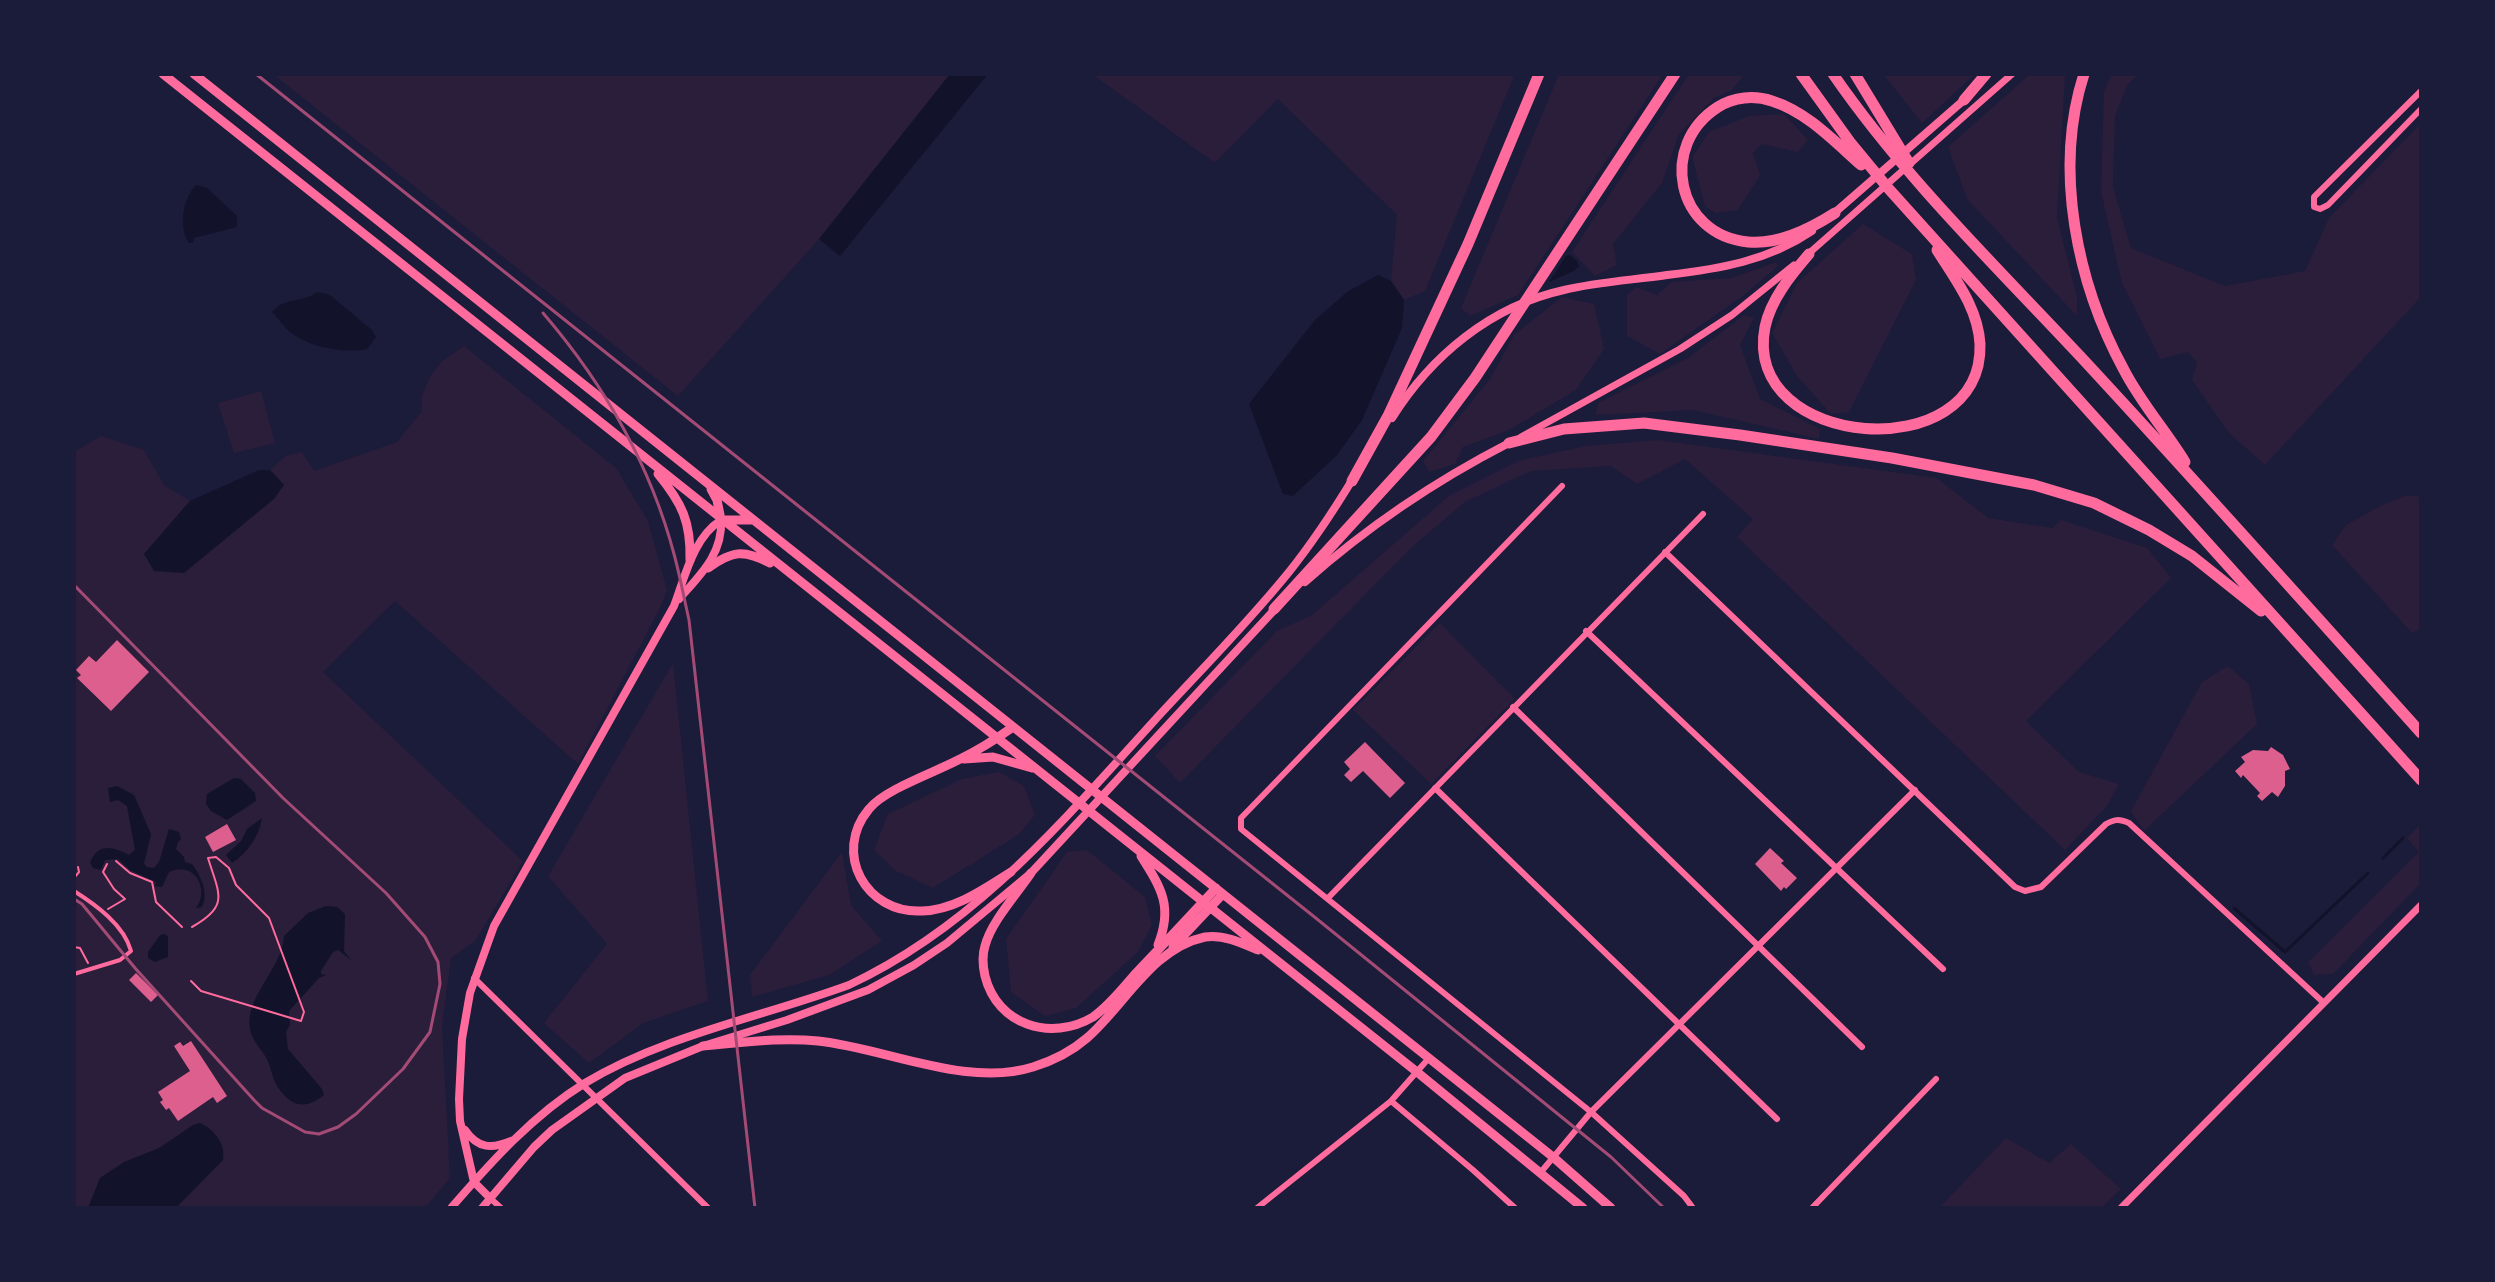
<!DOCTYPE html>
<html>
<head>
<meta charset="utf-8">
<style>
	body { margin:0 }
	#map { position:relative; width:2495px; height:1282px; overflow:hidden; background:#1b1b3a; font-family:Roboto,sans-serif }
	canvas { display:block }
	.frame { position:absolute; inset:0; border:76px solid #1b1b3a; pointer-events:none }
</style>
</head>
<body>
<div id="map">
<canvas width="2495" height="1282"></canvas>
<div class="frame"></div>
</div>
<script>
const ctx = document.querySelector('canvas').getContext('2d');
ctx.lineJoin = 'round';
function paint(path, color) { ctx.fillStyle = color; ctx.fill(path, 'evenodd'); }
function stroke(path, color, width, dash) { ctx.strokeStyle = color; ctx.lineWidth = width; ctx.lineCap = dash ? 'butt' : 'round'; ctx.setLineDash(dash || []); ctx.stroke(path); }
const green = new Path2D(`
	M273 74H950L819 239 678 396Z
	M1092 74H1515L1425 291 1404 300 1391 281 1397 215 1278 99 1215 163Z
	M1559 74H1663L1518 295 1470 316 1461 308Z
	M1689 74H1745L1732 90 1714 98 1679 134 1662 183 1613 244 1617 265 1595 276 1572 252Z
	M1883 74H1975L1922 123Z
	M2030 74 2065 75 2057 217 2077 297V316L1967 199 1948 147Z
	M2112 74H2139L2128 84 2115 116 2113 187 2131 248 2225 286 2305 271 2329 218 2421 123V297L2265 465 2229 433 2192 380 2197 362 2188 352 2160 359 2122 283 2101 192 2104 91Z
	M1784 114 1808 140 1798 152 1762 144 1753 153 1760 175 1738 210 1715 213 1705 206 1692 157 1709 132 1749 116Z
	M1863 224 1912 254 1916 280 1849 412 1831 414 1797 376 1772 333 1797 283Z
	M1777 262 1778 266 1744 295 1660 354 1627 336V295L1636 287 1657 295 1672 282 1731 278Z
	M1562 297 1594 304 1604 349 1576 390 1509 430 1463 447 1455 464 1429 472 1423 461 1490 379 1514 335Z
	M1744 315 1754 318 1740 345 1760 399 1820 429 1819 439 1693 410 1596 415 1598 403 1688 358Z
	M464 346 616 468 648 521 667 590 659 610 578 764 395 601 323 672 523 861 475 941 451 958 442 1026 450 1178 425 1208H74V452L101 436 144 450 164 485 190 501 144 554 284 484 270 470 286 456 302 452 314 471 397 442 422 411V395L431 375 442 361Z
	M261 391 275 443 234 453 218 403Z
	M1658 440 1937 478 1988 518 2053 528 2061 520 2147 548 2171 578 2026 721 2079 772 2119 784 2107 806 2065 850 1737 537 1753 519 1685 459 1637 484 1611 466 1531 471 1465 502 1413 546 1180 783 1155 756 1277 631 1312 615 1450 495 1518 461 1585 446Z
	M2407 495 2421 497V628L2412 633 2332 545 2346 525 2380 506Z
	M1440 623 1515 699 1431 784 1353 710Z
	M673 663 708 1001 643 1023 589 1063 544 1023 607 944 548 876Z
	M2228 666 2249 684 2257 724 2144 831 2131 811 2202 682Z
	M999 772 1024 786 1035 815 1018 835 933 888 896 871 874 850 888 814 962 779Z
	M2421 824V883L2333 974 2314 975 2308 962 2419 852 2407 838Z
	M1087 850 1145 897 1152 925 1138 952 1076 1008 1045 1016 1011 992 1006 939 1067 852Z
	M842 852 851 905 882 941 829 975 752 997 750 975Z
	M2006 1138 2049 1163 2071 1144 2121 1189 2101 1208H1939Z`);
const water = new Path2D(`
	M950 74H988L840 256 819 239Z
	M196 185 207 188 237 216V227L194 238 193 243H189C178 228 183 198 196 185Z
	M1570 255 1577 261 1579 266 1574 271 1549 282 1566 256Z
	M1378 275 1391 281 1404 300 1402 328 1362 420 1337 455 1293 496 1283 494 1249 404 1315 320 1347 292Z
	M317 292 330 295 372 330 376 337 367 349C344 354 307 347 289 331 283 326 278 318 272 312 284 297 303 303 317 292Z
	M259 470H270L284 485 274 499 184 573 154 571 144 554 190 501Z
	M234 778 241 779 255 793 256 801 227 820 211 811 206 804 207 794Z
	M117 786 134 795 151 834 144 864 147 867 154 868 159 862 169 829 179 832 181 839 178 842 176 849 184 857 185 862 192 864C201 876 209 893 202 907L196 908C210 890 195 860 169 872L162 887 155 886 156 882 130 870 118 859 105 860 101 870 93 868 90 863C98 842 113 847 129 855L135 850 127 806 118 800 110 802 108 788Z
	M262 818C259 836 248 853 232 863L226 855 241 841 247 829Z
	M326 906 337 907 345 914 344 951 351 960 338 950 333 952 321 971V974L326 975 319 978 289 1011 290 1025 286 1032 288 1049 322 1089 324 1095C312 1105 299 1109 286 1097 272 1083 274 1076 267 1059 262 1050 254 1043 251 1033 241 999 283 969 284 936L308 913Z
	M165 934 168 937V957L155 962 148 958V952L160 935Z
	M200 1123C214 1129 226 1144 223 1160L176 1208H88L100 1178 124 1162 159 1148 193 1125Z`);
const stream = new Path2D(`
	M2383 858 2403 838
	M2234 908 2285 952 2368 873`);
const building = new Path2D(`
	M117 640 149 672 111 711 77 678 81 675 76 670 89 656 96 662Z
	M1365 742 1405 783 1390 798 1363 771 1351 782 1344 775 1350 769 1344 762Z
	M2271 747 2283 755 2290 769 2285 771V786L2278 797 2272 792 2262 801 2257 796 2260 793 2243 775 2241 778 2235 771 2245 762 2241 757 2253 750 2268 751Z
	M227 824 236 840 213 852 205 837Z
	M1770 848 1784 861 1781 863 1797 878 1786 889 1784 887 1781 891 1755 864Z
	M136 973 158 995 151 1002 129 980Z
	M191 1041 227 1096 217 1103 213 1097 178 1121 169 1108 166 1110 160 1102 163 1100 158 1092 190 1071 174 1046 180 1042 183 1046Z`);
const path = new Path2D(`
	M116 861 130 873 152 882 156 902 182 927
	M107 864 103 872 114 889 125 899 108 909
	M74 878 79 872 78 867
	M74 947 80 948 88 963
	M191 981 201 991 301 1021 304 1012 269 918 236 885 229 868 216 857 208 858C219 894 230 906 192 927`);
const pedestrian = new Path2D(`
	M74 891C96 905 124 925 131 951L120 960 74 974`);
const minor = new Path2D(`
	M2421 91 2314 197V207L2320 209 2328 205 2421 109
	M1562 486 1241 818V829L1591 1112 1684 1196 1693 1208
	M1665 552 2015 887 2025 891 2041 887 2106 824C2115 819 2119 819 2129 823L2324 1003
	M1586 631 1943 969
	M1513 707 1862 1047
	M1435 788 1777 1119
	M1328 898 1703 514
	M474 978 708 1208
	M1391 1101 1473 1170 1515 1208
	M1541 1172 1591 1112 1915 790
	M490 1198 501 1208
	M1257 1208 1391 1101 1429 1058
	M1812 1208 1936 1079`);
const tertiary = new Path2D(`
	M1807 255 2012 74
	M1521 437 1680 349 1732 315 1794 265
	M2121 1208 2421 905`);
const secondary = new Path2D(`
	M1832 215 1964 100
	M1392 418C1431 356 1491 306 1564 290 1597 282 1633 280 1667 275 1719 269 1768 261 1812 231
	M1305 582C1367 527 1435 481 1509 443
	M679 599C700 575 723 554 721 520
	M465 1130C478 1149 492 1149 511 1141
	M490 1198 474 1182 460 1121 459 1099 462 1039 470 993 494 926 674 606C685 577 693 538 721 520
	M451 1208C491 1162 533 1115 585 1083 665 1035 762 1017 849 985 975 926 1062 822 1154 721 1199 672 1247 624 1289 572 1313 542 1334 510 1354 477
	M482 1208 534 1147 552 1130 625 1078 703 1046 787 1020 868 990 914 965 947 943 1031 873 1277 607`);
const primary = new Path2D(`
	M163 74 1417 1072 1583 1208
	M194 74 1553 1157 1611 1208
	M658 474C682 503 691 522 690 560
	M711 489 717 500 721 520
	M721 520H753
	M708 568C732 551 743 549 770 563
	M964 759 993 757 1032 768
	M1141 856C1162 889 1173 907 1158 945
	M1011 872C984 889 955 910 922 911 866 914 832 853 869 809 885 789 936 772 960 759 979 750 996 739 1013 727
	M1031 873C1017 894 991 922 985 946 982 955 983 967 985 976 997 1025 1051 1042 1093 1017 1109 1006 1123 988 1136 973 1163 945 1189 917 1216 888
	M1173 947 1223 894
	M703 1046C741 1043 779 1037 818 1041 885 1048 967 1088 1033 1067 1052 1061 1072 1051 1087 1038 1125 1005 1152 948 1205 937 1223 934 1242 943 1258 950`);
const motorway = new Path2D(`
	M1801 74 1850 142 1888 188 2421 780
	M1833 74C1904 177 1995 265 2080 356 2195 480 2308 607 2421 733
	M1855 74 1909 163
	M2084 74C2053 170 2077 284 2124 370 2141 403 2166 431 2185 462
	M1964 100 1986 74
	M1835 213C1810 229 1779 245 1748 242 1676 235 1658 145 1718 107 1734 97 1754 95 1772 101 1807 112 1834 141 1861 165
	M1809 254C1791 275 1771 299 1765 327 1741 450 1984 469 1980 344 1978 308 1955 279 1937 250
	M1509 443 1564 429 1644 423 1740 435 1892 458 2034 485 2094 503 2149 530 2192 556 2261 611
	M1352 481 1388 416 1468 244 1539 74
	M1274 609 1431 437 1475 378 1675 74`);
const rail = new Path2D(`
	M256 74 1312 915 1611 1157 1664 1208
	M543 313C603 383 650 464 674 554 680 576 684 598 689 620L755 1208
	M74 585 283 798 386 893 425 937 438 962 440 984 430 1032 403 1069 356 1114 338 1127 319 1134 305 1132 262 1108 254 1100 135 968 82 904 74 899`);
paint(green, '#2a1e3b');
paint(water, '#12122b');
stroke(stream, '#12122b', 3);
paint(building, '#dd5f8e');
stroke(path, '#ff6b9d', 2);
stroke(pedestrian, '#ff6b9d', 4);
stroke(minor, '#ff6b9d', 6);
stroke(tertiary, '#ff6b9d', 7);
stroke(secondary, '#ff6b9d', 8);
stroke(primary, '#ff6b9d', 9);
stroke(motorway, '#ff6b9d', 11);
stroke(rail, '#a44b75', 3);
</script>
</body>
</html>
